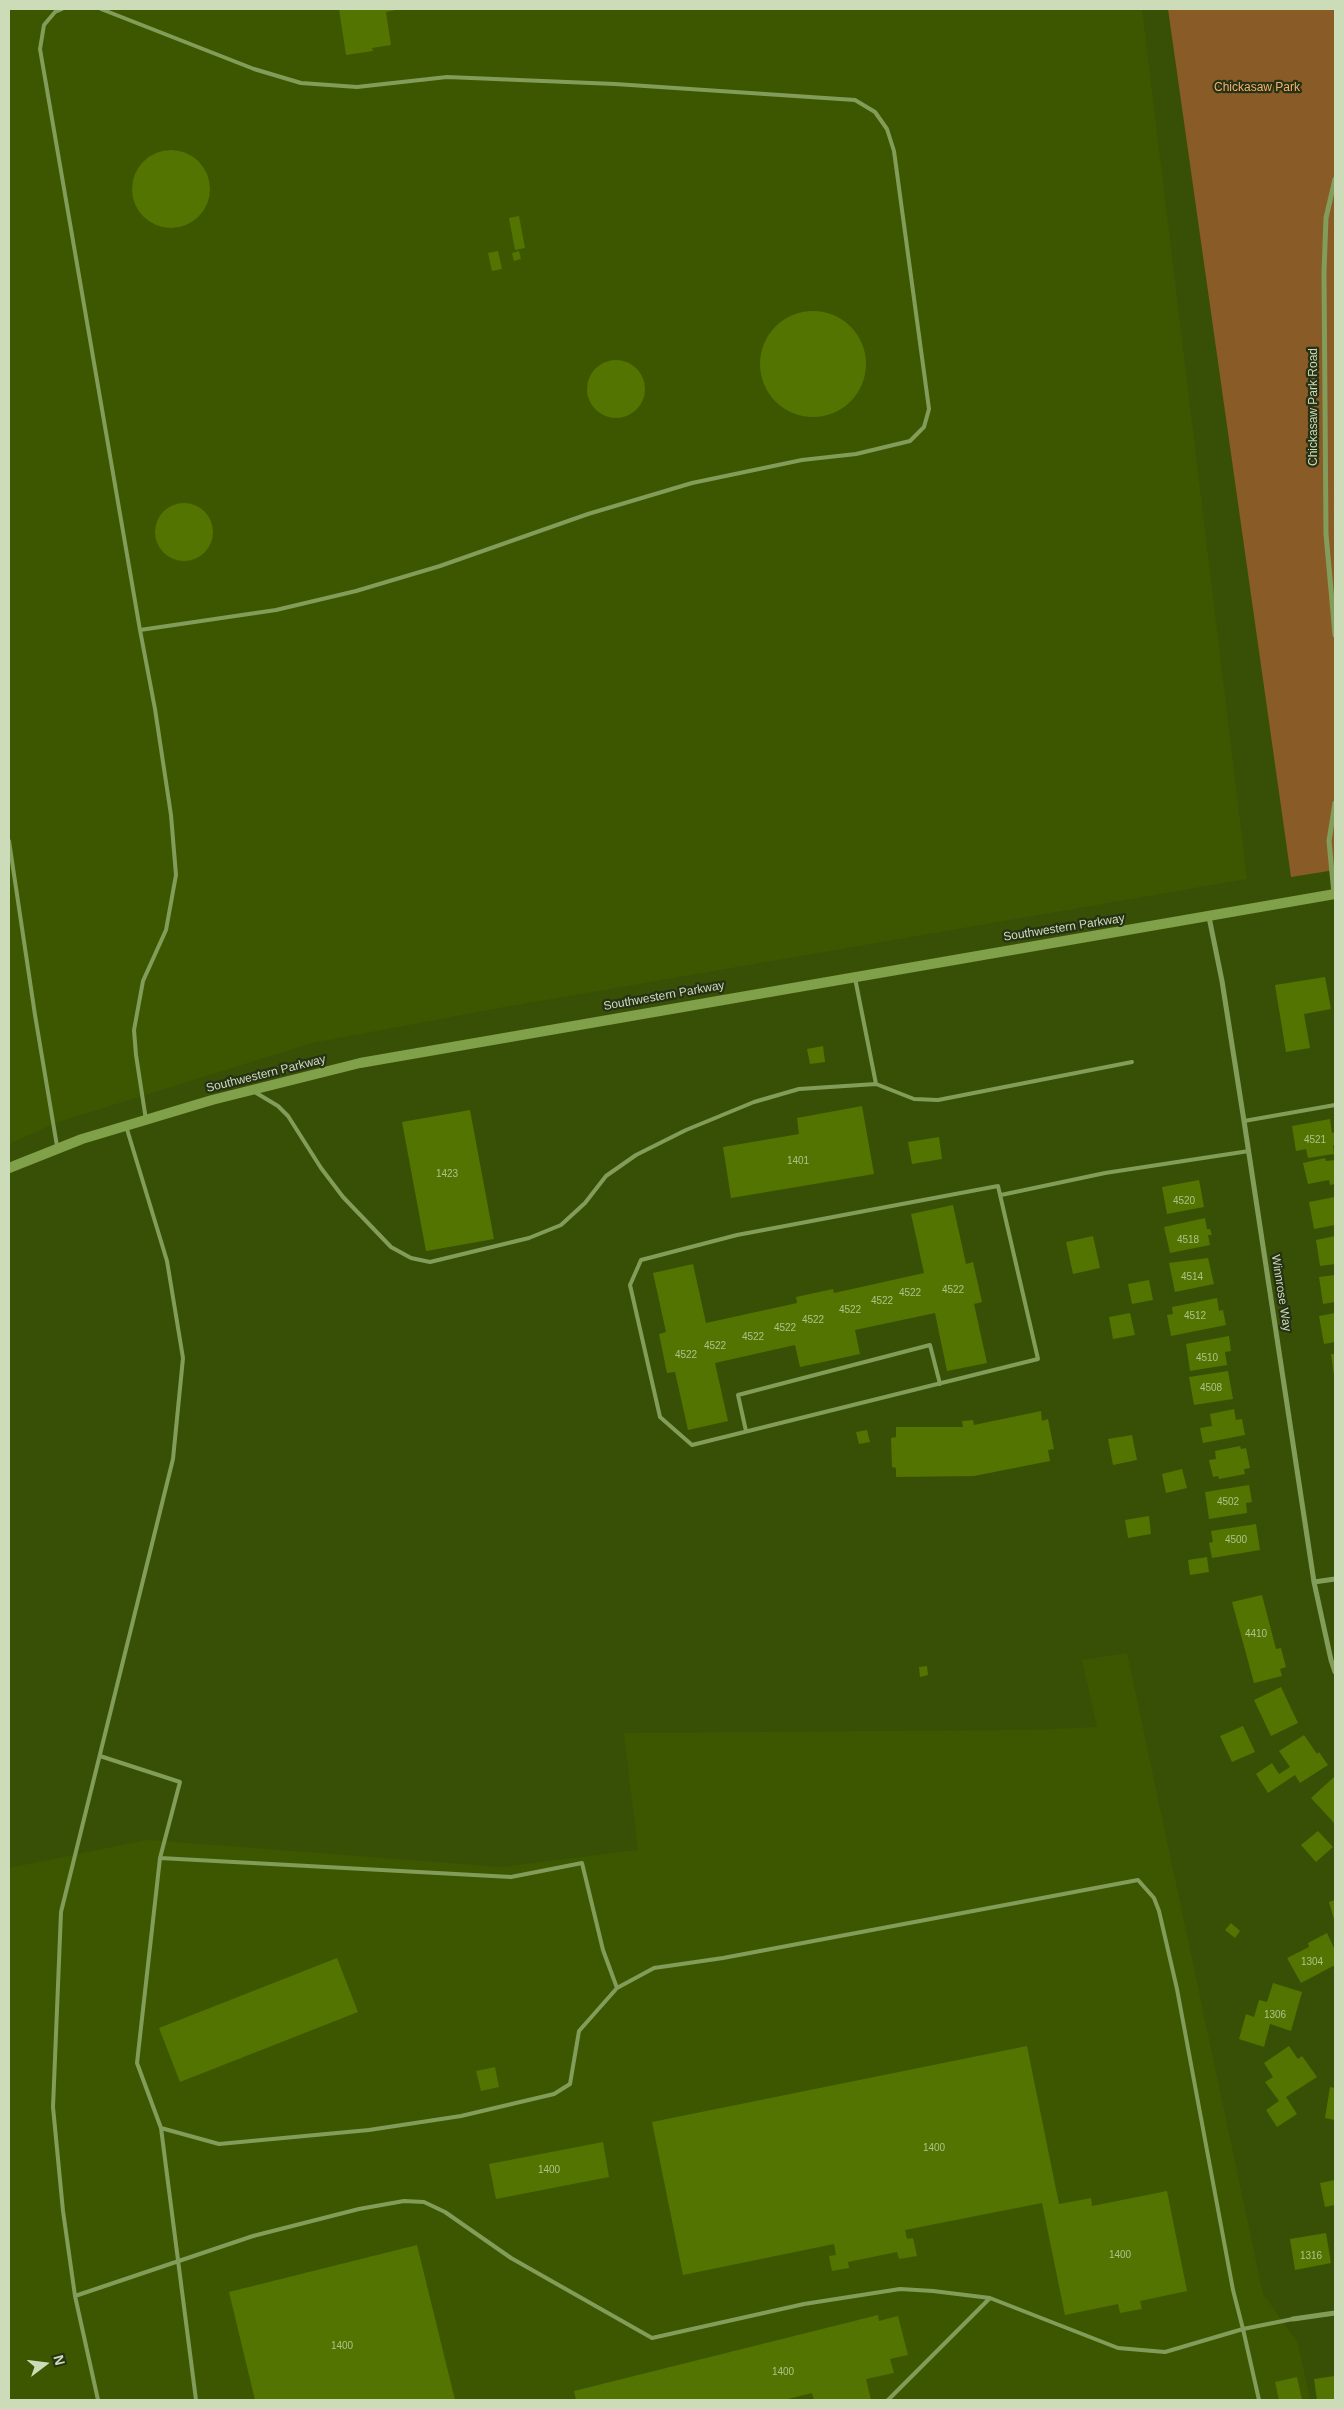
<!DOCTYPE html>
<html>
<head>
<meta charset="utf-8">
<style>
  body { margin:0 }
  #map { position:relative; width:1344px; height:2409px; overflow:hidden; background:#385005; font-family:Helvetica,sans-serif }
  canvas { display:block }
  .frame { position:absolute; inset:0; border:10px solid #ccdcb9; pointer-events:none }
  .north { position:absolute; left:20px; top:2339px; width:50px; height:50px; -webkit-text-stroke:4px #263115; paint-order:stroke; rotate:75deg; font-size:14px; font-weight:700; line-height:20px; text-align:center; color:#ccdcb9 }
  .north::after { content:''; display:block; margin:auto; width:18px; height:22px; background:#ccdcb9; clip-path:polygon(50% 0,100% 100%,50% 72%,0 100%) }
</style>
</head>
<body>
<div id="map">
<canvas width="1344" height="2409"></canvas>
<div class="frame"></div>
<div class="north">N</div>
</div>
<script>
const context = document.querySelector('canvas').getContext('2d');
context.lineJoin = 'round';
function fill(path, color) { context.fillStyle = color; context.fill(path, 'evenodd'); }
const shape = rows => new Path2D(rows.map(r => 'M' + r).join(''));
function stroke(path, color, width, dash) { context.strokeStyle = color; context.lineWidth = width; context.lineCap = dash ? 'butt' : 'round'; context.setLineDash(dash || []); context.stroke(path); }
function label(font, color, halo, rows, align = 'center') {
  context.font = font + ' Helvetica,sans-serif'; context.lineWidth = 4.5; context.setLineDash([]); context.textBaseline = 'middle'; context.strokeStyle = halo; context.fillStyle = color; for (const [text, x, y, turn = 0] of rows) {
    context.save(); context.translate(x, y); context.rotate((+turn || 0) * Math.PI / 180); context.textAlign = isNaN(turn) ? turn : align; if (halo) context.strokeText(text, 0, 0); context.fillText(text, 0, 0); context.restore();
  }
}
fill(shape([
  [9,9,1142,9,1247,879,499,1008,312,1043,55,1123,9,1144],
  [1127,1653,1263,2294,1298,2343,1310,2400,9,2400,9,1868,147,1840,502,1867,638,1850,624,1733,1034,1730,1097,1727,1082,1660]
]), '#3d5700');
fill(shape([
  [1168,9,1335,9,1335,870,1291,877]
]), '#895b27');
fill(shape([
  [339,9,401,9,386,12,391,45,372,48,373,51,346,55],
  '132 189a39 39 0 1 1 78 0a39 39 0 1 1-78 0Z',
  [519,216,525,248,515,250,509,218],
  [498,251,502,269,492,271,488,253],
  [519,251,521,259,514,261,512,253],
  '760 364a53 53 0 1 1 106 0a53 53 0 1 1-106 0Z',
  '587 389a29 29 0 1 1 58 0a29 29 0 1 1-58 0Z',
  '155 532a29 29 0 1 1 58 0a29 29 0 1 1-58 0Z',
  [1325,977,1331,1009,1304,1014,1310,1048,1286,1052,1275,985],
  [823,1046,825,1062,810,1064,807,1049],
  [862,1106,874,1174,731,1198,723,1147,799,1134,797,1118],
  [470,1110,494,1239,426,1251,402,1122],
  [1330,1119,1332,1133,1335,1132,1335,1145,1333,1145,1334,1154,1308,1158,1306,1149,1296,1151,1292,1126],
  [939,1137,942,1159,912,1164,908,1142],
  [1325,1158,1326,1161,1335,1160,1335,1184,1330,1185,1329,1180,1308,1184,1303,1163],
  [1199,1180,1204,1207,1167,1214,1162,1187],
  [1335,1197,1335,1225,1314,1229,1309,1202],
  [953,1205,966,1264,973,1262,982,1302,974,1304,987,1363,947,1371,935,1313,855,1330,860,1354,800,1367,795,1345,715,1363,728,1421,688,1430,675,1372,667,1373,659,1334,666,1332,653,1273,693,1264,706,1323,797,1303,796,1297,833,1289,834,1293,924,1273,911,1214],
  [1205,1218,1207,1229,1210,1229,1212,1235,1208,1235,1210,1245,1170,1253,1164,1227],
  [1093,1236,1100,1268,1073,1274,1066,1242],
  [1335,1236,1335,1264,1320,1266,1316,1240],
  [1208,1258,1214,1284,1175,1292,1169,1263],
  [1335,1275,1335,1302,1323,1304,1319,1277],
  [1149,1280,1153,1300,1132,1304,1128,1284],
  [1217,1298,1219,1311,1223,1310,1226,1325,1171,1336,1167,1315,1173,1314,1172,1307],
  [1130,1313,1135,1335,1113,1339,1109,1317],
  [1335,1313,1335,1342,1324,1344,1319,1316],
  [1229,1336,1231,1351,1225,1352,1227,1365,1190,1371,1186,1344],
  [1331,1354,1335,1354,1335,1374,1334,1375],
  [1228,1371,1233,1399,1194,1405,1189,1377],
  [1234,1409,1236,1420,1242,1419,1245,1435,1203,1443,1200,1428,1212,1426,1210,1414],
  [1041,1411,1042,1421,1048,1419,1054,1449,1048,1450,1050,1461,974,1476,896,1477,896,1468,892,1467,891,1438,896,1437,896,1427,963,1427,962,1421,973,1420,974,1425],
  [867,1430,870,1442,859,1444,856,1432],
  [1132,1435,1137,1460,1113,1465,1108,1439],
  [1240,1446,1241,1449,1246,1448,1250,1468,1244,1469,1245,1474,1219,1479,1218,1476,1213,1477,1209,1460,1216,1459,1215,1451],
  [1182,1469,1187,1488,1166,1493,1162,1474],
  [1249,1485,1252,1502,1246,1503,1247,1513,1209,1519,1205,1492],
  [1149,1516,1151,1534,1128,1538,1125,1520],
  [1256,1524,1260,1550,1212,1558,1209,1543,1213,1542,1211,1531],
  [1207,1557,1209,1572,1190,1575,1188,1560],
  [1262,1595,1276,1649,1281,1648,1286,1667,1280,1669,1282,1676,1254,1683,1232,1602],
  [927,1666,928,1675,920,1677,919,1667],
  [1281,1687,1298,1723,1271,1736,1254,1700],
  [1243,1726,1255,1752,1232,1762,1220,1736],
  [1304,1735,1317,1754,1319,1752,1328,1765,1300,1783,1295,1775,1268,1793,1256,1774,1272,1763,1279,1774,1290,1767,1279,1751],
  [1334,1777,1335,1779,1335,1824,1311,1798],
  [1318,1831,1333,1847,1316,1862,1301,1845],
  [1335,1900,1335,1923,1329,1902],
  [1231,1923,1240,1931,1235,1938,1225,1930],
  [1327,1933,1335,1950,1335,1965,1301,1983,1287,1958,1309,1947,1308,1943],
  [337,1958,358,2012,180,2082,159,2028],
  [1273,1983,1302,1992,1291,2031,1270,2024,1264,2047,1239,2039,1246,2014,1254,2017,1259,2000,1267,2002],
  [1027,2046,1059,2204,1091,2198,1092,2206,1167,2191,1187,2291,1140,2301,1142,2309,1120,2313,1118,2304,1065,2315,1042,2203,905,2230,907,2239,913,2238,917,2256,899,2259,897,2252,848,2262,849,2268,832,2271,829,2256,836,2255,834,2244,683,2275,652,2122],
  [1289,2046,1298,2059,1302,2056,1317,2077,1286,2097,1297,2114,1277,2127,1266,2110,1279,2101,1265,2082,1273,2077,1264,2063],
  [495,2067,499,2087,481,2091,476,2071],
  [1330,2087,1335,2088,1335,2120,1325,2118],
  [603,2142,609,2177,496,2199,489,2164],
  [1335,2180,1335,2205,1325,2207,1320,2183],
  [1326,2233,1331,2263,1295,2270,1290,2239],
  [417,2245,455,2400,255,2400,229,2292],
  [878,2315,879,2321,898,2316,908,2355,890,2359,894,2373,866,2379,871,2400,814,2400,812,2393,784,2400,576,2400,574,2391],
  [1335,2376,1335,2400,1317,2400,1314,2379],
  [1297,2377,1302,2400,1279,2400,1275,2382]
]), '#537400');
stroke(shape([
  [62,9,55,12,44,25,40,49,140,630,276,610,356,591,440,566,588,514,692,483,802,460,856,454,910,441,924,427,929,409,894,151,887,129,875,112,855,100,615,84,447,77,357,87,301,83,254,69,101,9],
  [140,630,155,709,171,815,176,875,166,930,143,981,134,1030,136,1055,146,1120],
  [9,841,35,1015,57,1146],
  [855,978,876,1084],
  [253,1091,278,1106,288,1116,321,1168,343,1197,391,1247,411,1258,430,1262,529,1238,561,1225,585,1203,606,1176,636,1155,686,1130,754,1102,799,1089,876,1084,914,1099,938,1100,1132,1062],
  [1244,1121,1335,1105],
  [998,1186,1038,1359,692,1445,660,1417,630,1285,641,1260,737,1235,998,1186],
  [1001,1195,1105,1173,1249,1151],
  [746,1431,738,1395,930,1345,940,1384],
  [100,1756,180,1782,160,1858,511,1877,582,1863,603,1950,617,1988],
  [160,1858,137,2063,161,2128,219,2144,369,2130,461,2116,554,2094,570,2084,579,2031,617,1988,654,1968,723,1958,1138,1880,1154,1898,1159,1911,1177,1989,1233,2290,1243,2329,1293,2319],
  [161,2128,196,2400],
  [75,2296,253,2236,359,2209,404,2201,424,2202,445,2212,511,2258,652,2338,804,2304,900,2289,933,2291,990,2298,1118,2348,1165,2352,1243,2329,1259,2400],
  [98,2400,75,2296,63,2211,53,2107,61,1912,173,1459,183,1358,167,1261,126,1126],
  [888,2400,990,2298]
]), '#829d59', 4);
stroke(shape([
  [1335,179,1326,218,1324,272,1326,534,1335,635],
  [1334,894,1329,841,1335,803],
  [1209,917,1222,981,1244,1121,1314,1582,1331,1660,1335,1672],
  [1314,1582,1335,1579],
  [1293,2319,1335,2313]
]), '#829d59', 5);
stroke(shape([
  [9,1168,82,1139,212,1100,360,1063,1335,894]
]), '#80a049', 10);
label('10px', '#aec28b', null, [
  ["4521",1315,1140],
  ["1401",798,1161],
  ["1423",447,1174],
  ["4520",1184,1201],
  ["4518",1188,1240],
  ["4514",1192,1277],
  ["4522",953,1290],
  ["4522",910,1293],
  ["4522",882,1301],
  ["4522",850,1310],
  ["4512",1195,1316],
  ["4522",813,1320],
  ["4522",785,1328],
  ["4522",753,1337],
  ["4522",715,1346],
  ["4522",686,1355],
  ["4510",1207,1358],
  ["4508",1211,1388],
  ["4502",1228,1502],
  ["4500",1236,1540],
  ["4410",1256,1634],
  ["1304",1312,1962],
  ["1306",1275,2015],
  ["1400",934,2148],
  ["1400",549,2170],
  ["1400",1120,2255],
  ["1316",1311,2256],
  ["1400",342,2346],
  ["1400",783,2372]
]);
label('12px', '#f4b26b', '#263115', [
  ["Chickasaw Park",1257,88]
]);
label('12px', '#ccdcb9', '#263115', [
  ["Chickasaw Park Road",1314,407,-90],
  ["Southwestern Parkway",1064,928,-9],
  ["Southwestern Parkway",664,996,-10],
  ["Southwestern Parkway",266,1074,-14],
  ["Winnrose Way",1281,1293,81]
]);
</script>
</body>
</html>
